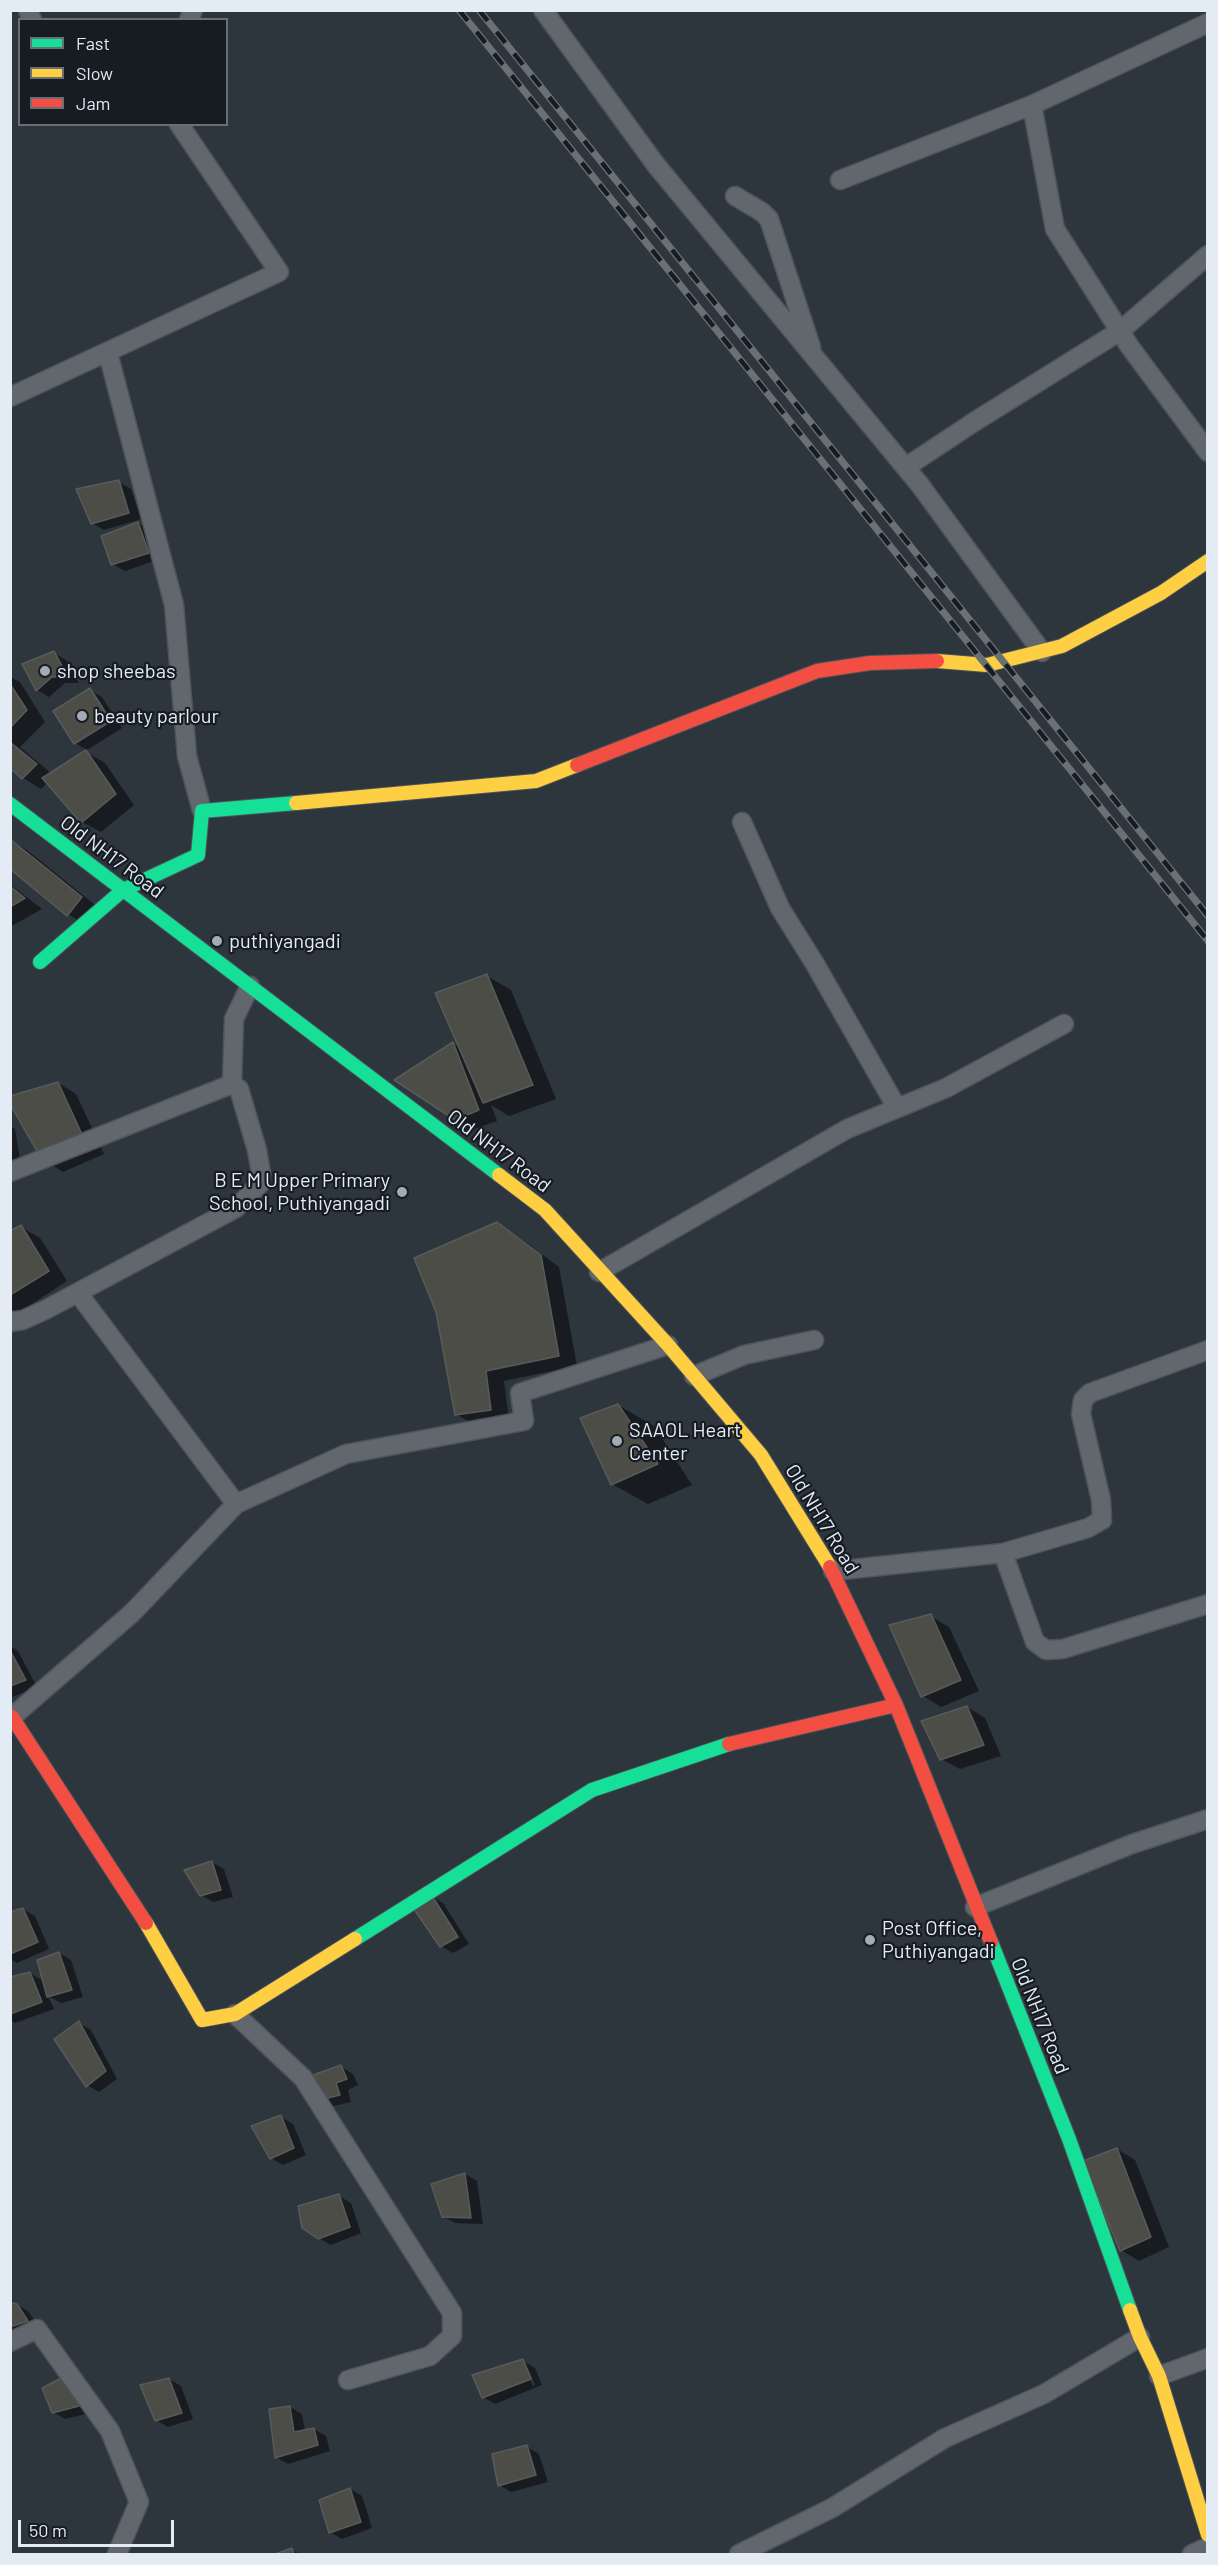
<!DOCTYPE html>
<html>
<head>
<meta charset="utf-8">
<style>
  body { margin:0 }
  #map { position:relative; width:1218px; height:2565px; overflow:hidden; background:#2d353d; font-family:Barlow,sans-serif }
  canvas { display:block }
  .frame { position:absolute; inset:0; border:12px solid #e3ebf4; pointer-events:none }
  .legend { position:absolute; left:18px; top:18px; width:210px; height:108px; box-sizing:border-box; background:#161c22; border:2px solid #686f76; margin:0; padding:8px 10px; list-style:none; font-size:18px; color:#e3ebf4 }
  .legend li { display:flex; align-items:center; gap:12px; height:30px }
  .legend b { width:30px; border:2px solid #686f76 }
  .scale { position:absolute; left:18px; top:2520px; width:156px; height:27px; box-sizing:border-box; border:3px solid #e3ebf4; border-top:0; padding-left:8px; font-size:18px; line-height:21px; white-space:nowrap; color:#e3ebf4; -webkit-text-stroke:4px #161c22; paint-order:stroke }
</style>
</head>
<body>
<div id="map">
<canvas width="1218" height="2565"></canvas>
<div class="frame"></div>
<ul class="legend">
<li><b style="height:8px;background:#16e098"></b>Fast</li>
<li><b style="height:8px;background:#ffcf43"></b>Slow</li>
<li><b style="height:8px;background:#f24e42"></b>Jam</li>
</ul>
<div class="scale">50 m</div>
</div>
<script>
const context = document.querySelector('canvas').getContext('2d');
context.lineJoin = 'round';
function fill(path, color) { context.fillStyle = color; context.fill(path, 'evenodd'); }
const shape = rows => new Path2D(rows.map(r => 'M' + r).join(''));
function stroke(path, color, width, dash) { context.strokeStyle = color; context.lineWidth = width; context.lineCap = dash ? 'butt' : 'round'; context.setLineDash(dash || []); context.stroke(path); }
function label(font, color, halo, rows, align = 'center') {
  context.font = font + ' Barlow,sans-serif'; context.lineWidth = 4.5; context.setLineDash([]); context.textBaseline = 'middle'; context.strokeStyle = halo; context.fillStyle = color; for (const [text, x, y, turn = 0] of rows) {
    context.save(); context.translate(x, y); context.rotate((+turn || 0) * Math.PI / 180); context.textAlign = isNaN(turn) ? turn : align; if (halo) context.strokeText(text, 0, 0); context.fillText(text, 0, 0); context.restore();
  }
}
fill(shape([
  [118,482,131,489,141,519,104,530,92,523],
  [138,523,150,530,160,559,125,571,112,564],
  [54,653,66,660,79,683,65,683,49,697,37,690,24,665],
  [10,677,20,682,45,722,20,747,52,774,86,752,105,763,134,805,101,832,82,822,48,782,41,789,23,778,10,766],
  [90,690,102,697,122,728,87,750,75,743],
  [10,840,27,850,100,909,86,925,68,914],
  [10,884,42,909,10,927],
  [487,976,511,990,556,1099,509,1116,491,1105,497,1121,474,1129,455,1118,453,1044,461,1048],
  [58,1083,76,1094,104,1154,63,1172,45,1161],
  [10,1126,15,1129,21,1165,10,1167],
  [497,1224,516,1235,559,1267,577,1366,504,1381,509,1420,475,1425,456,1414],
  [21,1227,40,1238,67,1281,18,1313,10,1309,10,1233],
  [618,1405,654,1426,692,1485,648,1504,612,1484],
  [930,1616,949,1627,979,1691,941,1707,923,1696],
  [10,1646,18,1651,37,1687,10,1698],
  [967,1707,985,1718,1001,1756,960,1769,941,1759],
  [212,1862,224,1869,233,1897,213,1902,201,1895],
  [431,1896,443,1903,469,1944,453,1953,441,1946],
  [23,1909,35,1916,49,1949,17,1963,10,1959,10,1914],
  [59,1953,71,1960,83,1997,61,2003,48,1996,54,2009,15,2023,10,2020,10,1978,30,1973,45,1982],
  [79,2023,91,2030,117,2079,99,2092,87,2085],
  [341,2067,353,2074,358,2085,348,2090,351,2102,329,2107,317,2100],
  [281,2117,293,2124,306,2155,283,2165,271,2158],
  [1117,2149,1135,2160,1169,2247,1139,2261,1121,2250],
  [465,2174,477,2181,483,2224,455,2223,443,2216],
  [339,2196,351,2203,361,2233,331,2245,319,2238],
  [10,2300,29,2312,39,2328,10,2338],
  [523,2361,535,2368,542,2385,495,2404,483,2397],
  [525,2368,528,2368,535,2385,533,2386],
  [65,2378,90,2413,65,2419,53,2412],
  [169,2379,181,2386,193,2419,168,2427,156,2420],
  [290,2407,302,2414,305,2431,314,2429,326,2436,330,2451,288,2464,276,2457],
  [527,2447,539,2454,548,2482,511,2492,499,2485],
  [350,2489,362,2496,372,2528,342,2539,330,2532],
  [292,2550,300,2554,279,2554]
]), '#0007');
const building = shape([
  [119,480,129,513,91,524,76,489,119,480],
  [138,522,149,553,111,565,101,536,138,522],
  [54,651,68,677,52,677,36,691,22,664,54,651],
  [10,684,27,710,10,728,10,684],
  [90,688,111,721,74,744,53,711,90,688],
  [10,742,37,764,22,779,10,768,10,742],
  [86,750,116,794,81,823,42,778,86,750],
  [10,839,82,897,67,916,10,869,10,839],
  [10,886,25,898,10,907,10,886],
  [487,974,533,1085,483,1103,435,993,487,974],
  [453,1042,479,1110,455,1120,394,1080,453,1042],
  [58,1082,86,1143,43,1162,10,1104,10,1096,58,1082],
  [497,1222,541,1255,559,1356,486,1371,491,1410,455,1415,436,1312,414,1258,497,1222],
  [21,1225,49,1271,10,1295,10,1231,21,1225],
  [618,1404,658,1464,611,1485,580,1418,618,1404],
  [931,1614,961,1680,921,1697,889,1625,931,1614],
  [10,1650,26,1680,10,1686,10,1650],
  [967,1706,984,1745,940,1760,921,1721,967,1706],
  [212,1861,221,1890,200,1896,184,1870,212,1861],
  [431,1894,458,1937,440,1947,411,1905,431,1894],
  [23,1908,38,1942,10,1954,10,1912,23,1908],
  [59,1952,72,1990,47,1997,37,1960,59,1952],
  [30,1972,42,2002,10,2014,10,1977,30,1972],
  [79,2021,106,2071,86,2087,54,2039,79,2021],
  [341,2065,347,2079,336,2083,340,2095,316,2101,302,2079,341,2065],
  [281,2115,294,2148,270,2159,251,2126,281,2115],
  [1117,2148,1151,2237,1120,2251,1083,2161,1117,2148],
  [465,2173,471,2218,442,2217,431,2184,465,2173],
  [339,2194,350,2227,318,2239,302,2228,298,2206,339,2194],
  [10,2302,17,2304,28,2321,10,2327,10,2302],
  [523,2359,531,2379,482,2398,472,2375,523,2359],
  [65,2376,79,2406,52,2413,42,2388,65,2376],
  [169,2378,182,2413,155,2421,140,2385,169,2378],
  [290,2406,294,2432,314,2428,318,2445,275,2458,269,2409,290,2406],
  [527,2445,536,2475,498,2486,492,2454,527,2445],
  [350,2488,361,2522,329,2533,319,2500,350,2488],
  [292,2548,294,2554,275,2554,292,2548]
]);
fill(building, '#4d4d48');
stroke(building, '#585b5a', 1.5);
const street = shape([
  [28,10,32,20],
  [543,10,656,165,920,485,1042,652],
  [189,20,193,10],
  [1208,23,1032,105,1055,229,1130,347,1208,452],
  [840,180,1032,105],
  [735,196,762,212,769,219,811,347],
  [108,353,174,605,187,756,202,811],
  [10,397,279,272,179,124],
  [906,467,974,422,1120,331,1208,255],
  [742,822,780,908,815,964,897,1108],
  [232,1084,234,1019,250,986],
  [10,1172,232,1084],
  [599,1272,847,1129,946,1088,1064,1024],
  [78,1293,236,1504],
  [10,1322,23,1320,45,1310,236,1208,259,1185,261,1173,257,1150,239,1089,232,1084],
  [694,1376,744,1355,814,1340],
  [1003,1553,1035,1642,1046,1650,1063,1649,1208,1604],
  [833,1571,1003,1553,1088,1528,1102,1520,1101,1500,1081,1414,1083,1400,1090,1393,1208,1350],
  [10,1715,12,1717,132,1613,236,1504,346,1454,524,1421,520,1393,668,1345],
  [975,1907,1132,1844,1208,1819],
  [235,2014,303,2078,452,2313,452,2336,430,2356,348,2380],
  [10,2342,37,2329,110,2431,139,2502,117,2554],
  [1159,2376,1208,2358],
  [739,2554,832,2508,945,2438,1044,2394,1140,2337],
  [1192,2554,1208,2547]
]);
const fast = shape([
  [10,804,499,1175],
  [40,962,123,890,198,855,202,811,296,803],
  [355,1939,592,1790,729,1744],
  [991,1942,1069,2139,1130,2310]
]);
const slow = shape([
  [937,661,987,665,1062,646,1161,593,1208,561],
  [296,803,536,781,577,765],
  [499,1175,545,1210,668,1345,761,1455,830,1567],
  [146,1923,202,2020,235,2014,355,1939],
  [1130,2310,1140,2337,1159,2376,1208,2535]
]);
const jam = shape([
  [577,765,817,671,870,663,937,661],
  [830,1567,896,1705,991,1942],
  [12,1717,146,1923],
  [729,1744,896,1705]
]);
stroke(street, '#4c535a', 21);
stroke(fast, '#4c535a', 16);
stroke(slow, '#4c535a', 16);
stroke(jam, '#4c535a', 16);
stroke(street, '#62676d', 18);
stroke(fast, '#16e098', 14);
stroke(slow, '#ffcf43', 14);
stroke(jam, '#f24e42', 14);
const rail = shape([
  [459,10,1208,941],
  [479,10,1208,916]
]);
stroke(rail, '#6a7074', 7);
stroke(rail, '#161c22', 4.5, [14]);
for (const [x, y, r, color] of [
  [45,671,6,"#a3abb4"],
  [82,716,6,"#a3abb4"],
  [217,941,6,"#a3abb4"],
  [402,1192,6,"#a3abb4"],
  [617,1441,6,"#a3abb4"],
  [870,1940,6,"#a3abb4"]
]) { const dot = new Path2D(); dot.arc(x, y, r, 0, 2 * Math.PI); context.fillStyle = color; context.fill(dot); stroke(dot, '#161c22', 2); }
label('20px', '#e3ebf4', '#161c22', [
  ["shop sheebas",57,671],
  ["beauty parlour",94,716],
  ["puthiyangadi",229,941],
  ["B E M Upper Primary",390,1180,"right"],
  ["School, Puthiyangadi",390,1203,"right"],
  ["SAAOL Heart",629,1430],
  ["Center",629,1453],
  ["Post Office,",882,1928],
  ["Puthiyangadi",882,1951]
], 'left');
label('20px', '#e3ebf4', '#161c22', [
  ["Old NH17 Road",112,857,37],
  ["Old NH17 Road",499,1151,37],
  ["Old NH17 Road",822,1519,59],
  ["Old NH17 Road",1040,2016,68]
]);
</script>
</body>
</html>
